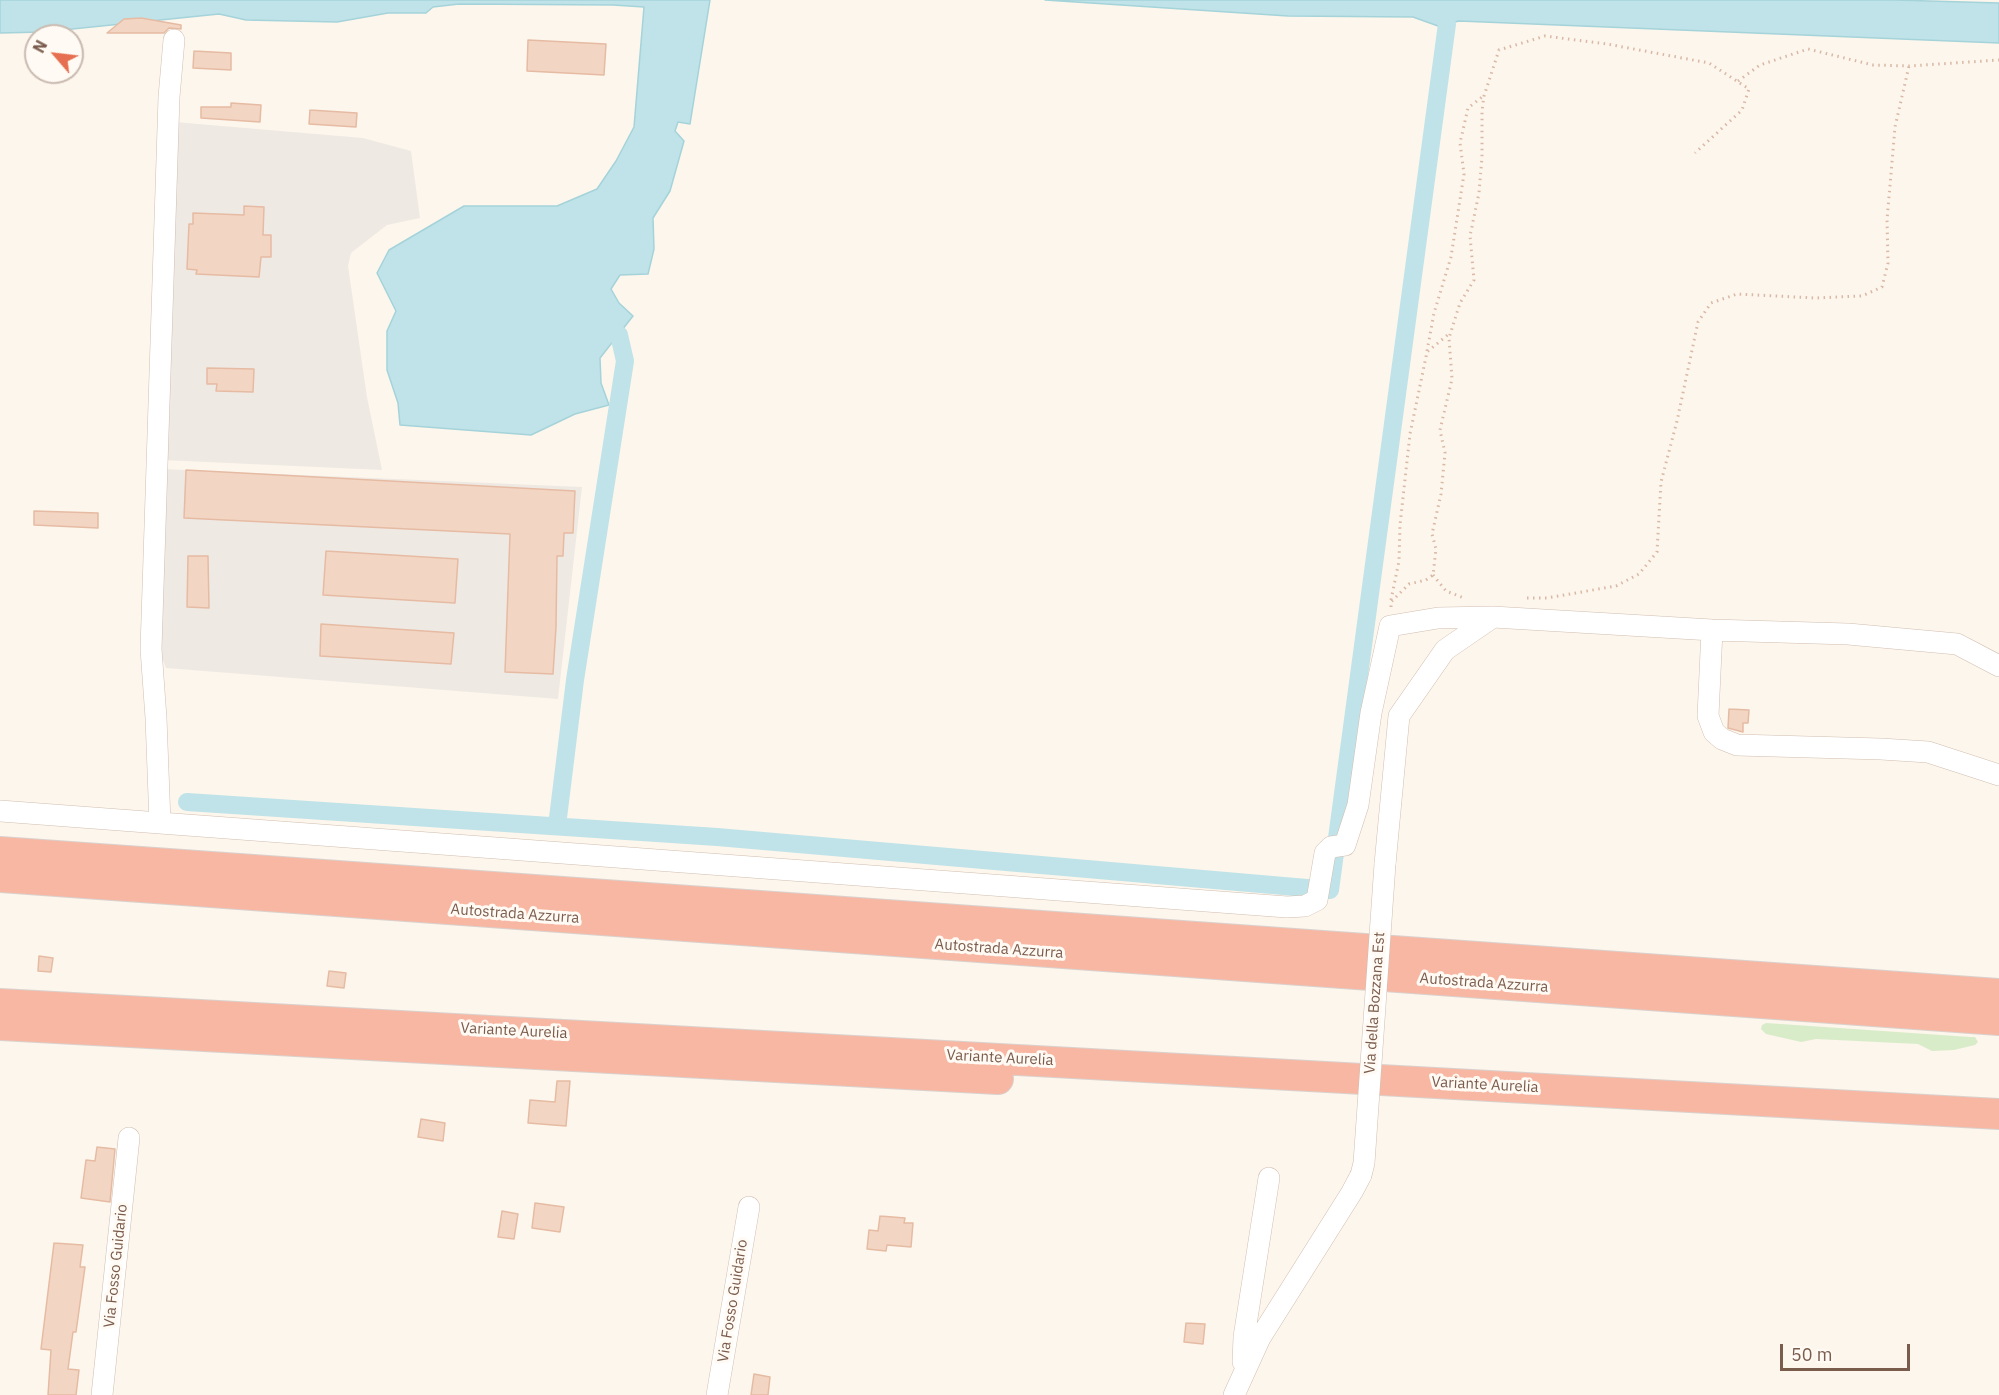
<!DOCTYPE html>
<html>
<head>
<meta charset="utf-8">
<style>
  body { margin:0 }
  #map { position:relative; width:1999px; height:1395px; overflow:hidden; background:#fdf6ec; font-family:"IBM Plex Sans",sans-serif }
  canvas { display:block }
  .north { position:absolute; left:24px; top:24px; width:60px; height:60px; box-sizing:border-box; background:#fffaf3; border:2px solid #cabbb1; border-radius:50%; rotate:298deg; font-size:16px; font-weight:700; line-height:24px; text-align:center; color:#7a5c4d }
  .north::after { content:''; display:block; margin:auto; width:21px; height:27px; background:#e76f51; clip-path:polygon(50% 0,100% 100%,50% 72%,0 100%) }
  .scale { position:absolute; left:1780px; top:1344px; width:130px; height:27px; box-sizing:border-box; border:3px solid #7a5c4d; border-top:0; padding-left:8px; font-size:18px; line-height:21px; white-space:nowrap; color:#7a5c4d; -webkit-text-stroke:4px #fffaf3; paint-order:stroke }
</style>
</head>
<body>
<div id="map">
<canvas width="1999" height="1395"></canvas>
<div class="north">N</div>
<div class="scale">50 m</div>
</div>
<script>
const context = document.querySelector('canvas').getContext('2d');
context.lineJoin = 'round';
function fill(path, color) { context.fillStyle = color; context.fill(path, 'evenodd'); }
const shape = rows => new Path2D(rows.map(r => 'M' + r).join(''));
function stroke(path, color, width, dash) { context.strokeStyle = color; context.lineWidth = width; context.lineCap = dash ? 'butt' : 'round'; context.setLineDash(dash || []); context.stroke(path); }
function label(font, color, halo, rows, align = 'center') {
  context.font = font + ' "IBM Plex Sans",sans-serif'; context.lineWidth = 6; context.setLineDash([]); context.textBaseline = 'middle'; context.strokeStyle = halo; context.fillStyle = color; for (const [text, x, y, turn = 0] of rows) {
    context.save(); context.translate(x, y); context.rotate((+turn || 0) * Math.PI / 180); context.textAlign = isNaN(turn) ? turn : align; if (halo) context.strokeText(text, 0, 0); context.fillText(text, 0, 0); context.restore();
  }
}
fill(shape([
  [175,122,363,138,411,151,420,218,387,225,351,253,348,266,367,397,382,470,162,460],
  [162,469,582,487,558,699,166,668,157,646]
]), '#efe9e4');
fill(shape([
  [1766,1023,1970,1037,1975,1037,1978,1042,1975,1045,1954,1050,1932,1051,1918,1044,1816,1039,1801,1042,1766,1034,1761,1029,1762,1025]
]), '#d8ecc9');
const water = shape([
  [0,0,710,0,690,124,678,122,675,131,684,141,670,191,653,218,654,249,648,274,620,275,611,289,619,303,633,316,600,358,601,383,609,405,575,414,531,435,400,425,398,403,387,370,387,331,396,311,377,273,389,250,464,206,557,206,597,189,616,161,634,127,644,7,613,5,459,4,433,7,426,13,388,13,337,22,246,20,219,14,43,32,0,33,0,0],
  [1045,0,1895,0,1999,3,1999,43,1459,21,1438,26,1413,17,1288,16,1045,0]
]);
fill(water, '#bfe3e8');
stroke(water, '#a5d3da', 1.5);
stroke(shape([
  [187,802,717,837,1330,890,1447,24],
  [557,826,575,680,625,361,619,335]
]), '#bfe3e8', 18);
const building = shape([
  [141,18,181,25,181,29,169,28,164,33,107,33,124,19,141,18],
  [528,40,606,44,604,75,527,71,528,40],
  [194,51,231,53,231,70,193,68,194,51],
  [231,103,261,105,260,122,201,118,201,107,231,107,231,103],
  [310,110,357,113,356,127,309,124,310,110],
  [244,206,264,207,263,235,271,235,271,257,261,257,259,277,196,274,197,270,187,269,189,224,193,224,193,213,244,215,244,206],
  [207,368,254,369,253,392,216,391,217,384,207,384,207,368],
  [186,470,575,491,573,533,564,533,563,556,557,556,556,627,553,674,505,672,510,534,184,518,186,470],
  [34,511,98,513,98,528,34,525,34,511],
  [326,551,458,559,455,603,323,595,326,551],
  [188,556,208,556,209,608,187,607,188,556],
  [321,624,454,633,451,664,320,656,321,624],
  [1729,709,1749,710,1748,723,1743,723,1743,732,1728,728,1729,709],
  [39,956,53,958,51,972,38,971,39,956],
  [329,971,346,973,344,988,327,986,329,971],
  [557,1081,570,1081,566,1126,528,1123,530,1100,555,1102,557,1081],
  [421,1119,445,1123,443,1141,418,1137,421,1119],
  [97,1147,115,1149,110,1202,81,1198,86,1160,95,1161,97,1147],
  [535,1203,564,1207,560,1232,532,1228,535,1203],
  [502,1211,518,1214,514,1239,498,1237,502,1211],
  [880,1216,905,1218,904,1223,913,1223,911,1247,887,1245,886,1251,867,1249,869,1230,878,1231,880,1216],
  [54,1243,83,1245,80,1267,85,1267,76,1332,73,1332,68,1369,79,1370,76,1395,48,1395,51,1350,41,1349,54,1243],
  [1186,1323,1205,1324,1203,1344,1184,1342,1186,1323],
  [754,1374,770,1377,768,1395,751,1395,754,1374]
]);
fill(building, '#f3d5c3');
stroke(building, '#e6bba3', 1.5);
const minor = shape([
  [1712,630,1848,634,1957,644,1999,666],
  [0,811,160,823,156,718,151,649,169,97,174,40],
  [160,823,1287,907,1305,906,1317,900,1325,853,1331,847,1345,845,1358,805,1371,713,1390,626,1438,618,1493,617,1712,630,1708,716,1714,732,1722,739,1737,745,1881,749,1928,752,1999,775],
  [1385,864,1399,716,1445,650,1493,617],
  [1243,1362,1244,1337,1269,1178],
  [102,1395,129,1138],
  [717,1395,749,1207],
  [1234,1395,1260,1338,1352,1192,1361,1175]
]);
const highway = shape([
  [0,852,1999,994],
  [0,877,1999,1020],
  [0,1004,1999,1114],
  [0,1025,998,1079]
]);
stroke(minor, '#d1beb0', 22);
stroke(highway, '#dad1cd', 32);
stroke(shape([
  [1738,81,1760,65,1808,49,1873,65,1909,66,1999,60],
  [1427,351,1434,313,1451,257,1464,174,1460,143,1468,108,1482,97],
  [1433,575,1446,591,1464,598],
  [1527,598,1547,598,1616,586,1639,574,1657,552,1661,482,1677,421,1698,322,1711,303,1737,294,1815,298,1862,296,1882,287,1888,263,1887,220,1895,127,1909,66],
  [1391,600,1399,561,1400,525,1410,434,1427,352,1450,333],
  [1391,607,1391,602,1409,584,1426,580,1433,575,1436,549,1432,534,1441,494,1445,453,1440,430,1452,379,1449,338,1460,303,1474,280,1470,236,1479,193,1482,157,1482,111,1484,96,1499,50,1545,36,1607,44,1709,63,1749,89,1742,110,1695,153]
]), '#d9b8a5', 3, [1.5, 4.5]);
stroke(minor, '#fff', 21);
stroke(highway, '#f7b7a3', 30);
const minorBridge = shape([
  [1361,1175,1364,1163,1385,864]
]);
stroke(minorBridge, '#d1beb0', 22, []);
stroke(minorBridge, '#fff', 21);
label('15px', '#7a5c4d', '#fffaf3', [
  ["Autostrada Azzurra",515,914,4],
  ["Autostrada Azzurra",999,949,4],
  ["Autostrada Azzurra",1484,983,4],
  ["Via della Bozzana Est",1375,1003,-86],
  ["Variante Aurelia",514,1031,3],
  ["Variante Aurelia",1000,1058,3],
  ["Variante Aurelia",1485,1085,3],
  ["Via Fosso Guidario",116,1266,-84],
  ["Via Fosso Guidario",733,1301,-81]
]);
</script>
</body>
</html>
